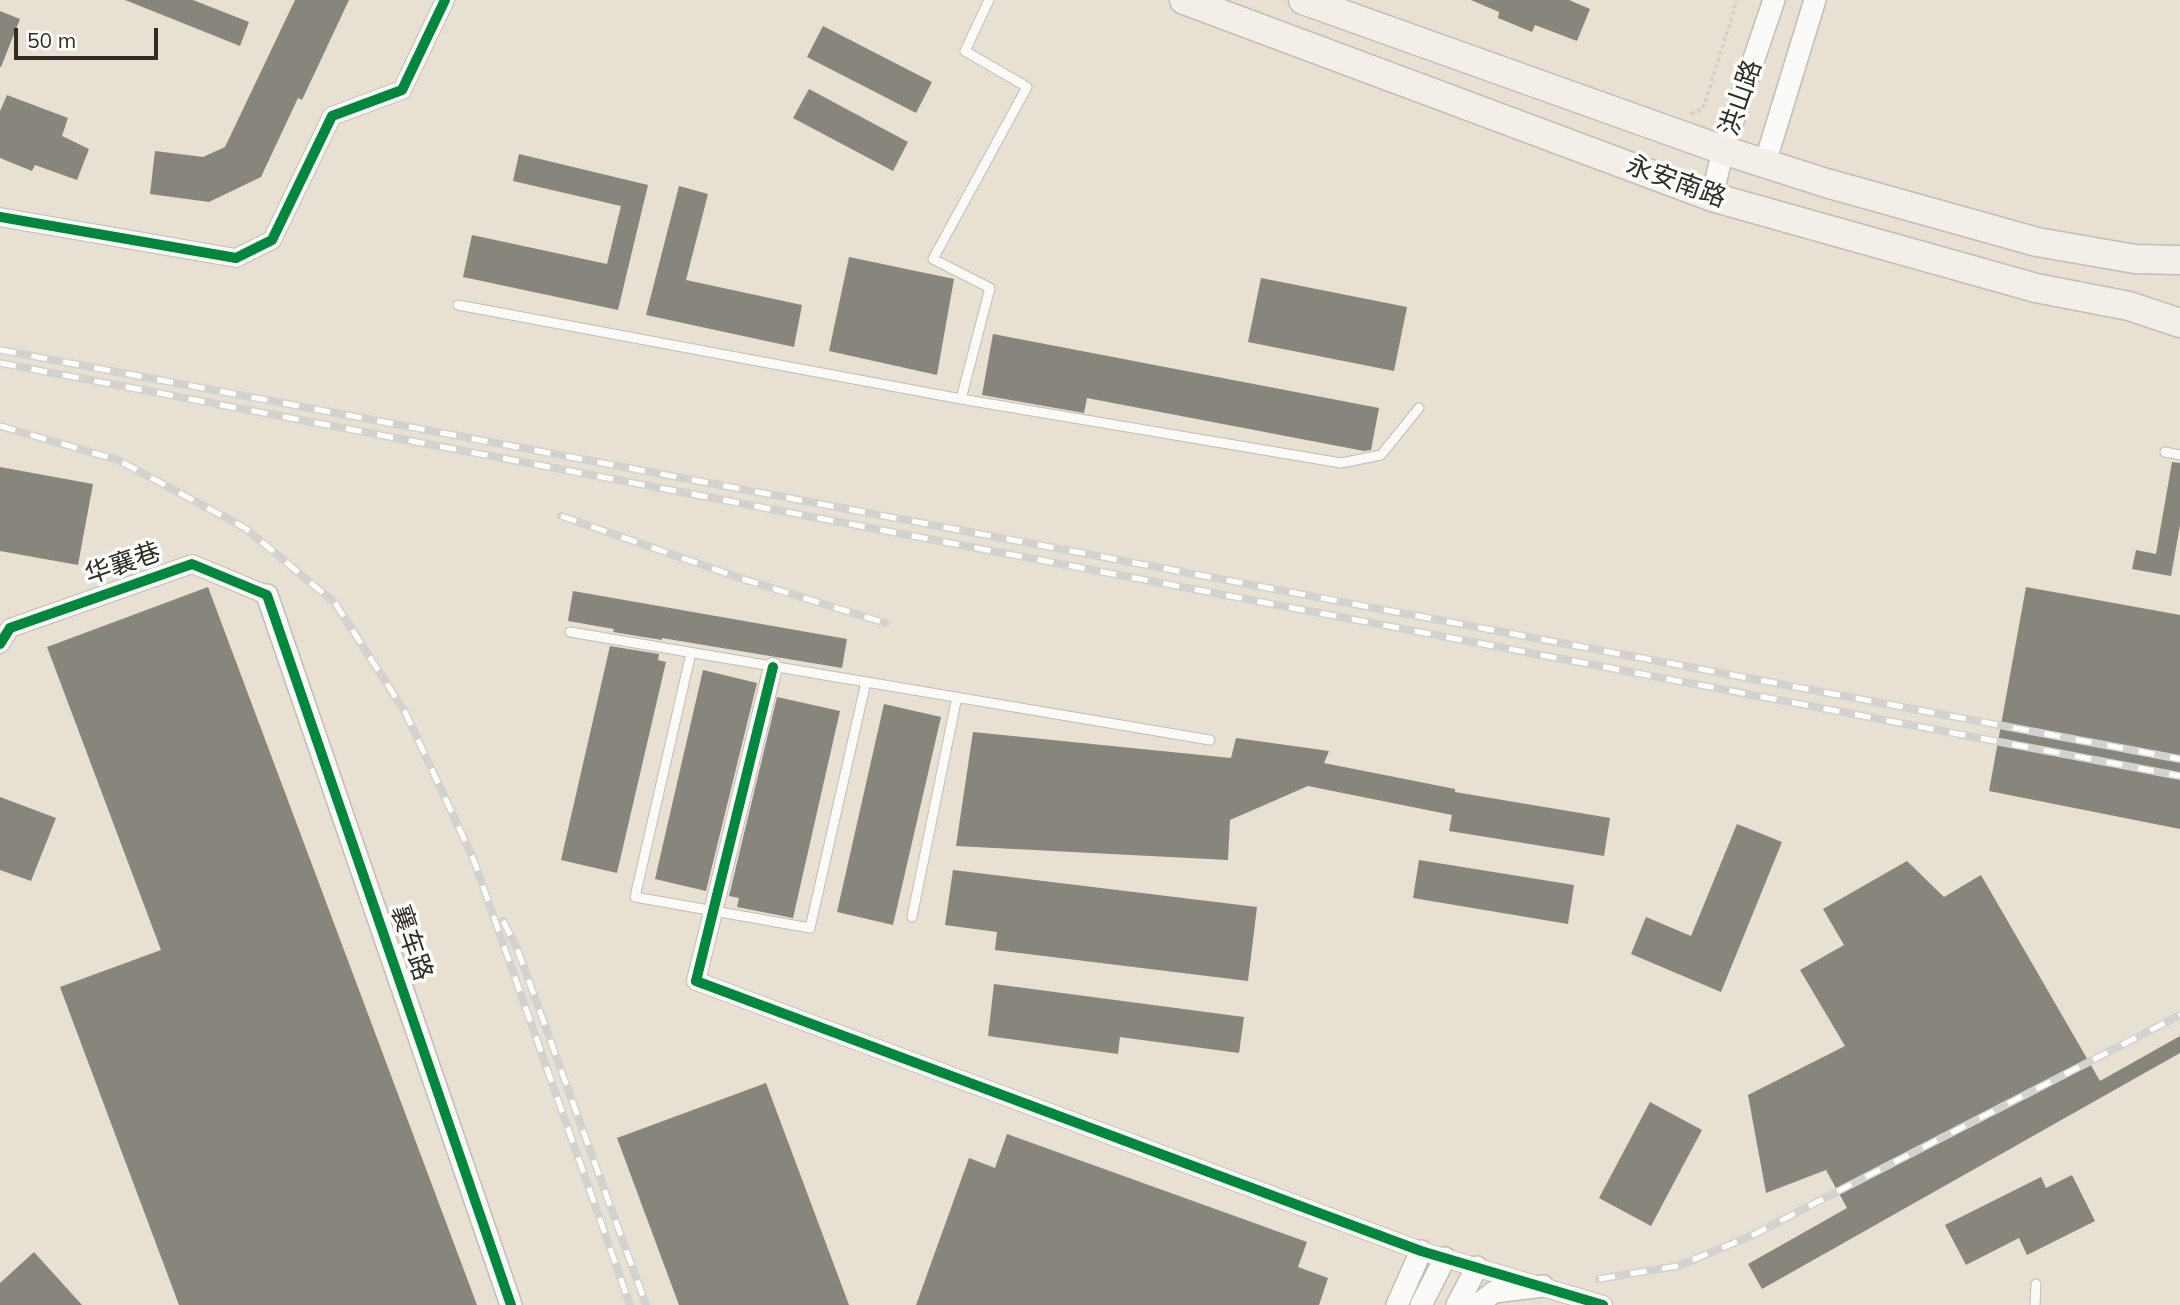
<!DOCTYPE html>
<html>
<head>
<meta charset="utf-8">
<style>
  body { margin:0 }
  #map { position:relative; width:2180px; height:1305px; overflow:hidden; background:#e7e0d3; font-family:Mulish,sans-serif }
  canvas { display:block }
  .scale { position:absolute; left:14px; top:28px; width:144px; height:32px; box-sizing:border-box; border:4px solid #322d24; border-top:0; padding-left:9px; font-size:21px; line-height:24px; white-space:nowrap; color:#322d24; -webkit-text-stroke:5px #fff; paint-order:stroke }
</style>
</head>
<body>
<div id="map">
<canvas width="2180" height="1305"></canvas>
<div class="scale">50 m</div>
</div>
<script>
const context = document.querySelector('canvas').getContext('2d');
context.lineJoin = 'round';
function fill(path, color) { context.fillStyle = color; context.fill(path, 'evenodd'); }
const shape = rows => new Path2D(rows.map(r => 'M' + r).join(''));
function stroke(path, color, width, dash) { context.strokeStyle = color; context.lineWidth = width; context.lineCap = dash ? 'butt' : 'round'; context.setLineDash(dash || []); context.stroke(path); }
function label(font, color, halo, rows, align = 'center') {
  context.font = font + ' Mulish,"Noto Sans SC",sans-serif'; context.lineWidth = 7; context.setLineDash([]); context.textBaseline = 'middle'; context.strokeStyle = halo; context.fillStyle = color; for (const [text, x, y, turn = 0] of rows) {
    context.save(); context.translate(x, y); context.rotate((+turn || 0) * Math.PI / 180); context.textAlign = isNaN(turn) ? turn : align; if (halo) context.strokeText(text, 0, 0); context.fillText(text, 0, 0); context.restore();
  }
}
fill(shape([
  [125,0,193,0,249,22,240,46],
  [295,0,349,0,302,100,298,98,261,177,209,202,150,194,155,151,203,157,225,147],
  [1471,0,1569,0,1590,9,1577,41,1535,25,1532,32,1498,18,1499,12],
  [0,11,20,19,1,67,0,67],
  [823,26,932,82,916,113,807,57],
  [809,89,908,142,893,171,793,118],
  [7,95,68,118,62,136,89,149,77,180,35,165,32,171,0,158,0,111],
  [519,154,648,185,618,310,463,277,472,235,607,264,621,206,513,181],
  [679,186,708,194,686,280,802,305,794,347,646,315],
  [849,257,954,279,937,375,829,351],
  [1261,278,1407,307,1394,371,1248,342],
  [993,334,1379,408,1371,450,1364,451,1087,398,1084,413,982,395],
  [2172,462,2180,463,2180,525,2171,576,2132,569,2136,550,2156,554],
  [0,467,93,484,78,565,0,551],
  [208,587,477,1305,179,1305,60,987,161,950,47,647],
  [2026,587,2180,615,2180,829,1989,791],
  [573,591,847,639,842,668,662,638,662,640,613,632,614,629,568,621],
  [610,646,659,654,658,660,666,662,617,873,561,860],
  [703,670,757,683,706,891,655,879],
  [777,697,840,711,793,918,737,907,739,898,729,896],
  [884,704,941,717,893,925,837,912],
  [973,732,1231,758,1236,738,1329,751,1324,763,1455,789,1455,792,1610,818,1604,856,1449,831,1452,815,1308,786,1230,820,1228,860,956,846],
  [0,797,56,818,31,881,0,870],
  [1737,824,1782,842,1721,992,1631,954,1646,917,1691,936],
  [1419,860,1574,885,1568,924,1413,898],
  [1907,861,1944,897,1981,875,2100,1081,2180,1036,2180,1053,1762,1289,1748,1264,1847,1208,1826,1170,1766,1193,1748,1095,1845,1046,1800,970,1844,945,1823,909],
  [953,870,1257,907,1248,981,995,950,997,932,945,925],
  [994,984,1244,1017,1239,1053,1120,1037,1118,1054,988,1036],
  [766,1083,849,1305,679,1305,617,1138],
  [1650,1102,1702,1130,1651,1226,1599,1198],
  [1007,1134,1307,1242,1298,1267,1328,1278,1319,1305,916,1305,969,1158,995,1168],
  [2072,1175,2095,1221,2027,1255,2019,1238,1966,1265,1945,1225,2041,1177,2046,1188],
  [34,1252,82,1305,0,1305,0,1283]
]), '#88857c');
const service = shape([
  [458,305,961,399,990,288,933,259,1027,87,965,51,989,0],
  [961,399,1341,463,1381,455,1419,408],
  [2165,452,2180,455],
  [570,632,1210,740],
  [691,653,635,897,810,928,866,682],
  [912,917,957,697],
  [2035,1305,2036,1284]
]);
const minor = shape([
  [0,217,236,258,272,240,332,116,402,90,445,0],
  [0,644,10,628,192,564,267,595],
  [773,667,696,981,1421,1251,1603,1305]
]);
const tertiary = shape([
  [1765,163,1815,0],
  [1712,197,1723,150,1774,0],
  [267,595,511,1305],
  [1397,1305,1421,1251],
  [1421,1305,1445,1258],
  [1457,1305,1477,1267],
  [1477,1305,1494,1292,1543,1286]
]);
const primary = shape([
  [1184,0,1712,197,2036,288,2129,306,2180,323],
  [1303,0,1723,150,1826,183,2037,242,2135,259,2180,260]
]);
stroke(service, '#c2bdb3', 11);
stroke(minor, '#c2bdb3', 20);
stroke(tertiary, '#c2bdb3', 24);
stroke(primary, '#c2beb7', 31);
stroke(shape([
  [1691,114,1703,109,1737,0]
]), '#d2cfcb', 3.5, [3.5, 3.5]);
stroke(service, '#fbfaf8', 9);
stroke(minor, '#fbfaf8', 18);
stroke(tertiary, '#fbfaf8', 21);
stroke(primary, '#f3eee7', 28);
const rail = shape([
  [0,350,2180,759],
  [0,363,2180,776],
  [0,426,118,460,245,528,335,603,405,712,473,858,630,1305],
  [561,516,743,579,885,623],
  [503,921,517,948,646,1305],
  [1599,1279,1678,1266,1753,1235,2180,1015]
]);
stroke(rail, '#d4d2ce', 8);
stroke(rail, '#fff', 5, [16]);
stroke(shape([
  [0,217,236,258,272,240,332,116,402,90,445,0],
  [0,644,10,628,192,564,267,595,511,1305],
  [773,667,696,981,1421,1251,1603,1305]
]), '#00873e', 10);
label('26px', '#322d24', '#fff', [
  ["洪山路",1741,98,-71],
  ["永安南路",1676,182,20],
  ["华襄巷",123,564,-19],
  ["襄车路",411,943,71]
]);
</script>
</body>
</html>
